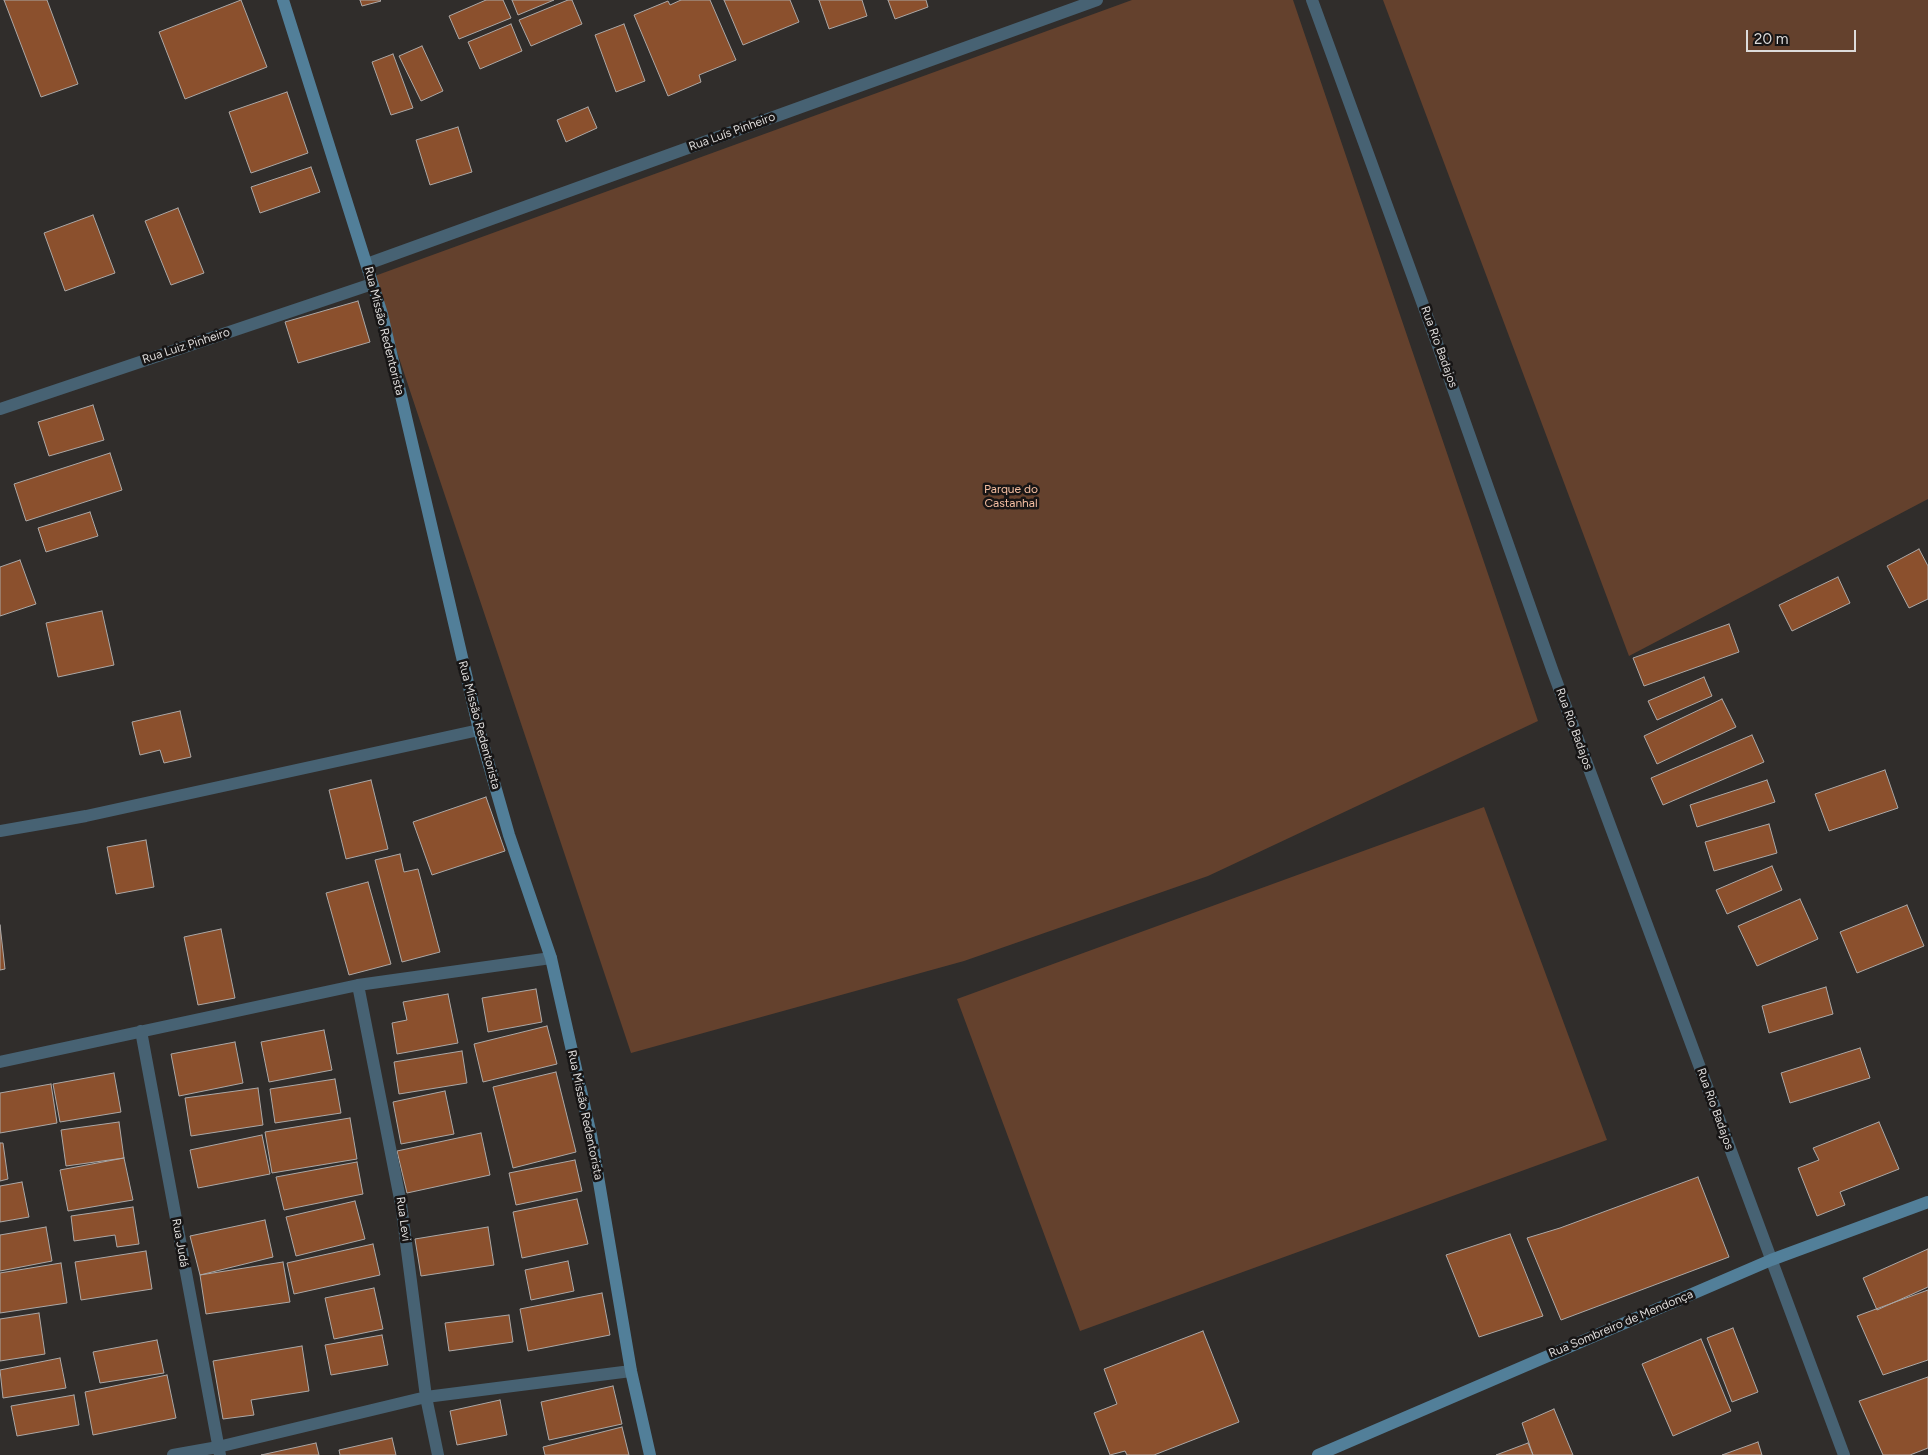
<!DOCTYPE html>
<html>
<head>
<meta charset="utf-8">
<style>
  body { margin:0 }
  #map { position:relative; width:1928px; height:1455px; overflow:hidden; background:#302d2b; font-family:Figtree,sans-serif }
  canvas { display:block }
  .scale { position:absolute; left:1746px; top:30px; width:110px; height:22px; box-sizing:border-box; border:2px solid #dddbda; border-top:0; padding-left:6px; font-size:15px; line-height:18px; white-space:nowrap; color:#dddbda; -webkit-text-stroke:4px #171515; paint-order:stroke }
</style>
</head>
<body>
<div id="map">
<canvas width="1928" height="1455"></canvas>
<div class="scale">20 m</div>
</div>
<script>
const context = document.querySelector('canvas').getContext('2d');
context.lineJoin = 'round';
function fill(path, color) { context.fillStyle = color; context.fill(path, 'evenodd'); }
const shape = rows => new Path2D(rows.map(r => 'M' + r).join(''));
function stroke(path, color, width, dash) { context.strokeStyle = color; context.lineWidth = width; context.lineCap = dash ? 'butt' : 'round'; context.setLineDash(dash || []); context.stroke(path); }
function label(font, color, halo, rows, align = 'center') {
  context.font = font + ' Figtree,sans-serif'; context.lineWidth = 5; context.setLineDash([]); context.textBaseline = 'middle'; context.strokeStyle = halo; context.fillStyle = color; for (const [text, x, y, turn = 0] of rows) {
    context.save(); context.translate(x, y); context.rotate((+turn || 0) * Math.PI / 180); context.textAlign = isNaN(turn) ? turn : align; if (halo) context.strokeText(text, 0, 0); context.fillText(text, 0, 0); context.restore();
  }
}
fill(shape([
  [1132,0,1293,0,1538,721,1208,876,964,961,631,1053,372,277],
  [1383,0,1928,0,1928,499,1629,656],
  [1484,807,1607,1140,1080,1331,957,999]
]), '#64412d');
const building = shape([
  [4,0,47,0,78,84,41,97,4,0],
  [241,0,267,67,185,99,159,32,241,0],
  [360,0,380,0,381,1,362,6,360,0],
  [486,0,503,0,511,18,459,39,449,16,486,0],
  [512,0,554,0,518,15,512,0],
  [568,0,572,0,582,24,531,46,519,20,568,0],
  [681,0,710,0,736,60,699,75,701,82,668,96,634,15,668,1,670,5,681,0],
  [724,0,790,0,799,22,743,45,724,0],
  [819,0,862,0,867,16,829,29,819,0],
  [888,0,926,0,928,7,895,19,888,0],
  [511,24,522,51,480,69,468,42,511,24],
  [624,24,645,81,616,92,595,35,624,24],
  [422,46,443,91,421,101,399,56,422,46],
  [393,54,413,108,391,115,372,62,393,54],
  [287,92,308,153,251,173,229,112,287,92],
  [588,107,597,128,566,142,557,120,588,107],
  [458,127,472,172,430,185,416,140,458,127],
  [311,167,320,192,260,213,251,187,311,167],
  [178,208,204,273,171,285,145,221,178,208],
  [93,215,115,273,65,291,44,233,93,215],
  [358,301,370,342,298,363,285,322,358,301],
  [93,405,104,440,49,456,38,422,93,405],
  [110,453,122,490,26,521,14,484,110,453],
  [90,512,98,536,46,552,38,528,90,512],
  [1919,549,1928,566,1928,599,1909,608,1887,566,1919,549],
  [20,560,36,604,0,616,0,567,20,560],
  [1838,577,1850,603,1792,631,1779,605,1838,577],
  [102,611,114,665,58,677,46,623,102,611],
  [1729,624,1739,652,1644,686,1633,658,1729,624],
  [1704,677,1712,696,1657,720,1648,701,1704,677],
  [1722,699,1736,727,1657,764,1644,736,1722,699],
  [180,711,191,757,164,763,160,750,140,755,132,722,180,711],
  [1752,735,1764,762,1663,805,1651,778,1752,735],
  [1885,770,1898,808,1829,831,1815,794,1885,770],
  [371,780,388,849,346,859,329,790,371,780],
  [1767,780,1775,802,1697,827,1690,805,1767,780],
  [486,797,505,851,432,875,413,822,486,797],
  [1769,824,1777,853,1714,871,1705,842,1769,824],
  [146,840,154,887,116,894,107,847,146,840],
  [400,854,404,872,418,869,440,952,402,962,375,860,400,854],
  [1772,866,1782,890,1727,914,1716,890,1772,866],
  [368,882,391,964,349,975,326,893,368,882],
  [1800,899,1818,939,1757,966,1738,926,1800,899],
  [1907,905,1924,946,1857,973,1840,932,1907,905],
  [0,925,5,969,0,970,0,925],
  [221,929,235,998,198,1005,184,937,221,929],
  [1826,987,1833,1014,1769,1033,1762,1006,1826,987],
  [536,989,542,1022,488,1032,482,998,536,989],
  [448,994,458,1043,397,1054,392,1023,407,1020,403,1002,448,994],
  [547,1026,557,1064,483,1082,474,1044,547,1026],
  [324,1030,332,1070,269,1082,261,1042,324,1030],
  [235,1042,243,1083,179,1096,171,1054,235,1042],
  [1860,1048,1870,1078,1790,1103,1781,1073,1860,1048],
  [462,1051,467,1083,399,1094,394,1062,462,1051],
  [556,1072,576,1152,513,1168,493,1087,556,1072],
  [114,1073,121,1112,60,1122,53,1084,114,1073],
  [335,1079,341,1113,275,1123,270,1089,335,1079],
  [51,1084,57,1123,0,1133,0,1093,51,1084],
  [258,1088,263,1125,191,1136,185,1098,258,1088],
  [445,1091,454,1134,401,1144,393,1102,445,1091],
  [350,1118,357,1159,272,1173,265,1132,350,1118],
  [119,1122,124,1158,66,1166,61,1130,119,1122],
  [1879,1122,1899,1169,1840,1192,1845,1205,1817,1216,1798,1168,1819,1160,1813,1148,1879,1122],
  [481,1133,490,1175,407,1193,397,1151,481,1133],
  [262,1135,270,1174,198,1188,190,1150,262,1135],
  [0,1143,3,1143,8,1179,0,1181,0,1143],
  [124,1158,133,1200,68,1211,60,1170,124,1158],
  [575,1160,582,1191,516,1205,509,1173,575,1160],
  [357,1162,363,1194,284,1210,276,1177,357,1162],
  [1698,1177,1729,1257,1561,1320,1527,1238,1560,1228,1698,1177],
  [22,1182,29,1217,0,1222,0,1186,22,1182],
  [577,1199,588,1244,522,1258,513,1212,577,1199],
  [355,1201,365,1239,296,1256,286,1217,355,1201],
  [133,1207,139,1244,117,1247,115,1235,74,1241,71,1216,133,1207],
  [265,1220,273,1257,200,1275,190,1236,265,1220],
  [46,1227,52,1261,0,1271,0,1235,46,1227],
  [488,1227,494,1265,421,1276,415,1239,488,1227],
  [1510,1234,1543,1316,1479,1337,1446,1255,1510,1234],
  [373,1244,380,1275,294,1294,287,1263,373,1244],
  [1928,1249,1928,1287,1877,1310,1863,1278,1928,1249],
  [146,1251,152,1289,81,1300,75,1262,146,1251],
  [568,1261,574,1291,531,1300,525,1270,568,1261],
  [283,1262,290,1302,206,1314,200,1275,283,1262],
  [61,1263,67,1303,0,1313,0,1273,61,1263],
  [374,1288,383,1329,334,1339,325,1298,374,1288],
  [1928,1290,1928,1360,1883,1375,1857,1316,1928,1290],
  [602,1293,610,1335,528,1351,520,1309,602,1293],
  [39,1313,45,1354,0,1361,0,1319,39,1313],
  [509,1315,513,1342,449,1351,445,1323,509,1315],
  [1733,1328,1758,1392,1732,1402,1707,1338,1733,1328],
  [1203,1331,1239,1422,1154,1455,1127,1455,1125,1451,1110,1455,1094,1413,1117,1404,1104,1369,1203,1331],
  [382,1335,388,1365,331,1375,325,1345,382,1335],
  [1701,1339,1731,1411,1673,1436,1642,1364,1701,1339],
  [157,1340,164,1373,100,1383,93,1352,157,1340],
  [302,1346,309,1391,251,1400,254,1415,223,1419,213,1361,302,1346],
  [60,1358,66,1388,3,1398,0,1370,60,1358],
  [167,1375,176,1418,93,1435,85,1392,167,1375],
  [1928,1377,1928,1448,1910,1455,1883,1455,1859,1401,1928,1377],
  [613,1386,622,1424,549,1440,541,1402,613,1386],
  [74,1395,79,1425,17,1436,11,1406,74,1395],
  [500,1400,507,1435,457,1445,450,1411,500,1400],
  [1554,1409,1573,1455,1533,1455,1522,1423,1554,1409],
  [622,1427,629,1455,545,1455,543,1447,622,1427],
  [392,1438,396,1455,340,1455,339,1450,392,1438],
  [1758,1442,1762,1455,1722,1455,1758,1442],
  [316,1443,319,1455,261,1455,316,1443],
  [1528,1443,1533,1455,1496,1455,1528,1443]
]);
fill(building, '#8b502d');
stroke(building, '#aca8a6', 1);
stroke(shape([
  [1312,0,1438,346,1553,672,1844,1455],
  [367,264,1097,0],
  [0,409,372,284],
  [0,831,86,816,479,730],
  [358,985,401,1204,426,1397,438,1455],
  [141,1031,220,1455],
  [0,1062,358,985,551,958],
  [173,1455,218,1447,426,1397,631,1371]
]), '#476273', 12);
stroke(shape([
  [283,0,382,314,479,730,509,835,551,958,591,1135,631,1371,650,1455],
  [1318,1455,1771,1260,1928,1202]
]), '#527f99', 12);
label('12px', '#dddbda', '#171515', [
  ["Rua Luís Pinheiro",732,132,-20],
  ["Rua Missão Redentorista",384,331,76],
  ["Rua Luiz Pinheiro",186,346,-18],
  ["Rua Rio Badajos",1439,347,70],
  ["Rua Missão Redentorista",479,725,75],
  ["Rua Rio Badajos",1574,729,70],
  ["Rua Rio Badajos",1715,1109,70],
  ["Rua Missão Redentorista",585,1115,78],
  ["Rua Levi",403,1219,82],
  ["Rua Judá",180,1243,80],
  ["Rua Sombreiro de Mendonça",1621,1324,-23]
]);
label('12px', '#f4bea1', '#171515', [
  ["Parque do",1011,489],
  ["Castanhal",1011,503]
]);
</script>
</body>
</html>
